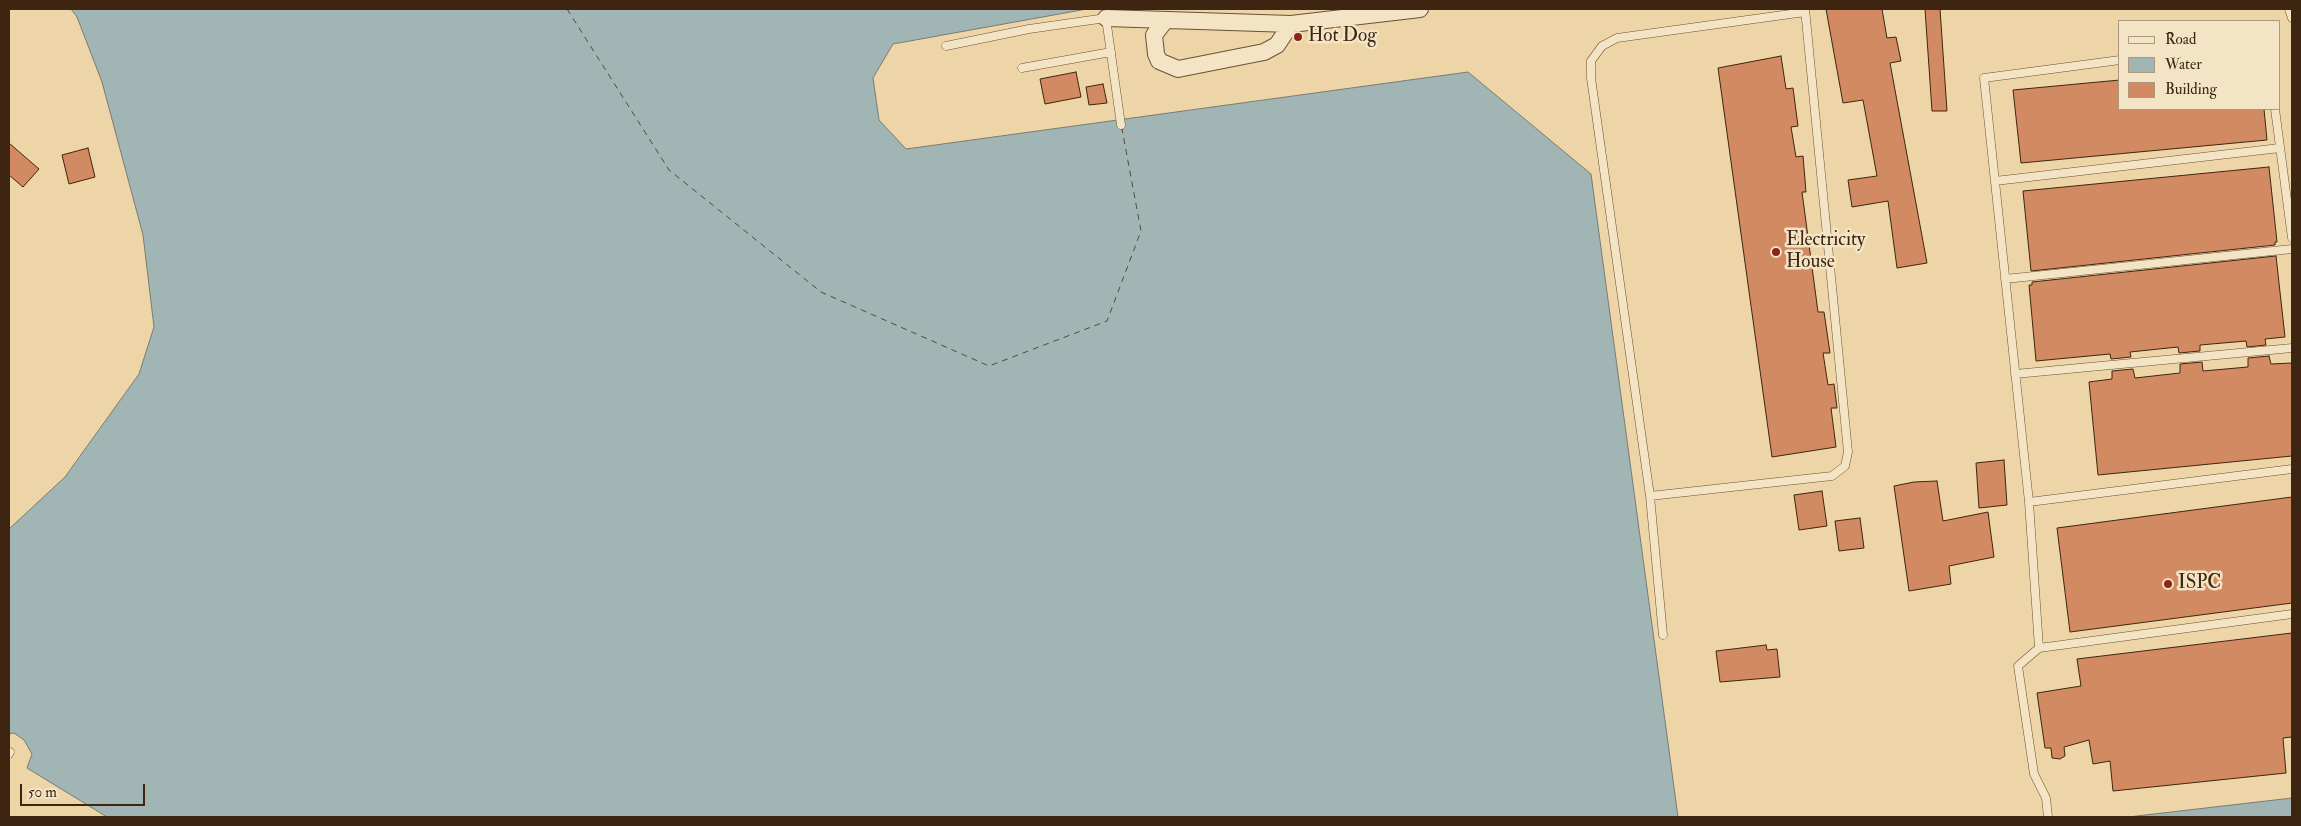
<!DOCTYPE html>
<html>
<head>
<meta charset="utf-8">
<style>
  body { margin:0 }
  #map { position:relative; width:2301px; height:826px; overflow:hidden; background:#eed5a7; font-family:"IM FELL Double Pica",serif }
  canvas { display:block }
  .frame { position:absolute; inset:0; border:10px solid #3e2511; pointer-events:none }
  .legend { position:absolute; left:2118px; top:20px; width:162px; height:90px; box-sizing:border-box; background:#f4e4c6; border:1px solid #ab987e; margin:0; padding:6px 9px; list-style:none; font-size:15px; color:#3e2511 }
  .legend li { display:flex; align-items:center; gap:10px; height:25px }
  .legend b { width:25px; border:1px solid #ab987e }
  .scale { position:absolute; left:20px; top:784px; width:125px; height:22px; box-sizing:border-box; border:2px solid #3e2511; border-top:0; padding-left:6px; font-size:15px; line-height:18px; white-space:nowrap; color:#3e2511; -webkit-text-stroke:4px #f4e4c6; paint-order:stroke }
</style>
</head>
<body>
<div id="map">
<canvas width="2301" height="826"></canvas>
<div class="frame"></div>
<ul class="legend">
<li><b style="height:6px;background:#f4e4c6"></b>Road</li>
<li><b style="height:14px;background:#a0b5b4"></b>Water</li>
<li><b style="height:14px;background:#d18a61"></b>Building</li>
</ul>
<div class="scale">50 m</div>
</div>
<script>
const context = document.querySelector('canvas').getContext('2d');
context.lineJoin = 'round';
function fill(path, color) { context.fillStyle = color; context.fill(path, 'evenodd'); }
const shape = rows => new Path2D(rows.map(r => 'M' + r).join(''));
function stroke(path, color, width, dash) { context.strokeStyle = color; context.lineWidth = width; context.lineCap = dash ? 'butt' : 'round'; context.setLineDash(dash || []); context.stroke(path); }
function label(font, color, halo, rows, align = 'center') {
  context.font = font + ' "IM FELL Double Pica",serif'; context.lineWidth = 5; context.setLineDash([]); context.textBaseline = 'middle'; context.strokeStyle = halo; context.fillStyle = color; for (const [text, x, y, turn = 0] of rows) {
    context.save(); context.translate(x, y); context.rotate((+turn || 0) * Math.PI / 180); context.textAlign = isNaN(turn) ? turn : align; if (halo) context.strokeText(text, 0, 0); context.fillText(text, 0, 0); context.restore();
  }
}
const water = shape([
  [71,9,1087,9,893,44,873,78,879,120,906,149,1468,72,1591,174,1678,817,107,817,27,768,32,754,24,740,14,733,9,734,9,529,65,477,139,374,154,327,143,235,102,82,77,17,71,9],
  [2292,798,2292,817,2128,817,2292,798]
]);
fill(water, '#a0b5b4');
stroke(water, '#797b73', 1);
stroke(shape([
  [567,9,669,170,821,292,989,366,1107,321,1141,231,1122,129]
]), '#56493a', 1, [6, 5]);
const building = shape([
  [1826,9,1882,9,1887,38,1896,37,1901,61,1890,63,1927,263,1897,268,1888,201,1852,207,1848,180,1877,176,1863,100,1843,103,1826,9],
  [1925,9,1940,9,1947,111,1932,111,1925,9],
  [1781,56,1786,89,1793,88,1798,126,1791,127,1796,157,1803,156,1806,192,1802,192,1818,312,1824,312,1830,353,1823,353,1828,385,1834,384,1837,408,1831,408,1836,447,1772,457,1718,68,1781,56],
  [1076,72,1081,97,1045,104,1040,79,1076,72],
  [2120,80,2120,109,2264,109,2267,140,2021,163,2013,90,2120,80],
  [1103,84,1107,103,1089,105,1086,87,1103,84],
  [9,143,39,169,23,187,9,175,9,143],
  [88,148,95,177,69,184,62,155,88,148],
  [2269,167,2277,242,2275,242,2275,245,2031,271,2023,191,2269,167],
  [2276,256,2285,337,2265,339,2266,345,2247,347,2246,341,2200,345,2200,351,2179,353,2178,347,2130,352,2131,357,2111,359,2110,354,2036,361,2029,285,2032,285,2032,282,2276,256],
  [2269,356,2271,364,2292,363,2292,456,2098,475,2089,382,2112,379,2112,371,2133,369,2135,378,2180,373,2180,364,2202,362,2203,371,2248,367,2248,358,2269,356],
  [2004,460,2007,505,1979,508,1976,463,2004,460],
  [1937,481,1943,521,1988,512,1994,557,1949,566,1951,584,1909,591,1894,486,1914,482,1937,481],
  [1822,491,1827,526,1799,530,1794,495,1822,491],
  [2292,497,2292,603,2070,632,2057,528,2292,497],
  [1860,518,1864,548,1839,551,1835,521,1860,518],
  [2292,633,2292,737,2283,738,2286,773,2113,791,2110,761,2093,764,2089,740,2064,747,2065,756,2060,759,2052,758,2051,748,2045,748,2037,693,2081,686,2077,659,2292,633],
  [1766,645,1767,650,1777,649,1780,677,1720,682,1716,651,1766,645]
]);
fill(building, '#d18a61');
stroke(building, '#3e2511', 1);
const service = shape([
  [2289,9,2292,18],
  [946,46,1029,29,1106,18,1121,125],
  [1022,68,1111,52],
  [2275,109,2292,238],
  [1995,181,2280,148],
  [2005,279,2292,249],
  [2015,374,2292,348],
  [1650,496,1832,476,1845,466,1848,452,1805,9],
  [2029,502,1984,78,2120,60],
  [1663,635,1650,496,1591,78,1591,61,1602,46,1617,38,1805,12],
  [2039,648,2292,614],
  [9,754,10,752],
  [2048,817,2046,798,2034,774,2018,666,2039,648,2029,502,2292,469]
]);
const minor = shape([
  [1106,18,1291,24,1420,9],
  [1165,21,1154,35,1156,54,1159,61,1178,69,1264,52,1277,45,1291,24]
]);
stroke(service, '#6a5136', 9);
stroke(minor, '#6a5136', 18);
stroke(service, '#f4e4c6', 8);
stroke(minor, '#f4e4c6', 16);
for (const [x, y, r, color] of [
  [1298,37,5,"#8f2418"],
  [1776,252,5,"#8f2418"],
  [2168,584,5,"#8f2418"]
]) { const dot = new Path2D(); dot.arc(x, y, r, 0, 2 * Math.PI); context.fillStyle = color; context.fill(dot); stroke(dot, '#f4e4c6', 2); }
label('19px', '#3e2511', '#f4e4c6', [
  ["Hot Dog",1308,37],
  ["Electricity",1786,241],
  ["House",1786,263],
  ["ISPC",2178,584]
], 'left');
</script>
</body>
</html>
